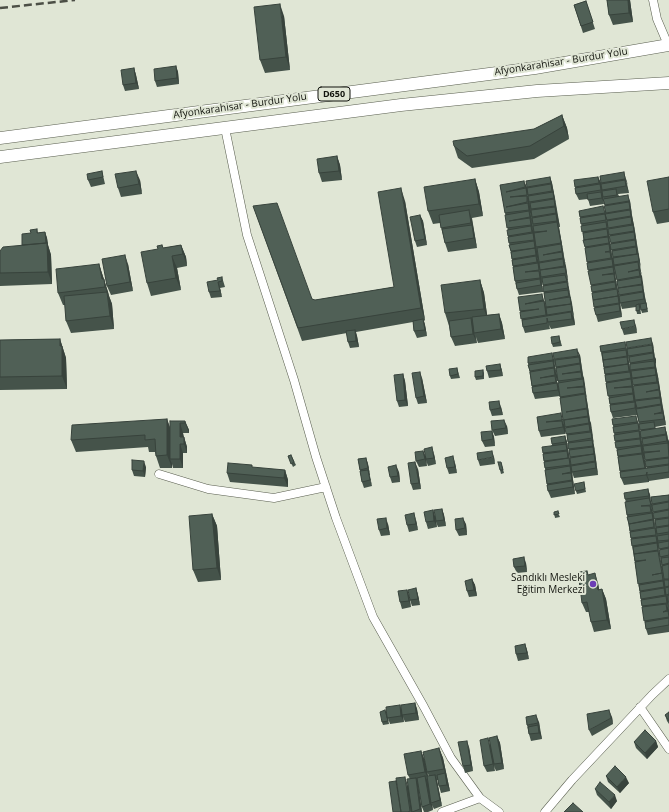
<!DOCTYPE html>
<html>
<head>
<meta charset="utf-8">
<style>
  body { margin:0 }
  canvas { display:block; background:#e0e6d5 }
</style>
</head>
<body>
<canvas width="669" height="812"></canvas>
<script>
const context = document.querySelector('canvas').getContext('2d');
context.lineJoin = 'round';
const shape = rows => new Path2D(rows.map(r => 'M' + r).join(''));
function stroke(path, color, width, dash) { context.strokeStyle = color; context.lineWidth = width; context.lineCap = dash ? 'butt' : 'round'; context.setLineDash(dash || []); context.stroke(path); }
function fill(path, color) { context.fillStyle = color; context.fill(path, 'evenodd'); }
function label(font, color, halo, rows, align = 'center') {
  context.font = font + ' "Open Sans",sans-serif'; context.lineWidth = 4; context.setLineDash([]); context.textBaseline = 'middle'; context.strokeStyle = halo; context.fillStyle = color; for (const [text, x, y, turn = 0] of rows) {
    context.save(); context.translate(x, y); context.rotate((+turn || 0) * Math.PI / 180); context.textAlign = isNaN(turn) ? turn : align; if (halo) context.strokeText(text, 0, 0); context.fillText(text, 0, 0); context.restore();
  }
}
const minor = shape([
  [653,0,657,19,668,45],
  [225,128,247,235,294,380,316,457,336,518,373,617,424,707,451,758,480,798,499,812],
  [159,474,208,489,274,498,326,487],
  [640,707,669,749],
  [442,812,480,798],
  [545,812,572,780,652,695,669,679]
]);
const highway = shape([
  [0,138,535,68,669,45],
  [0,157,401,105,537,91,669,83]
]);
stroke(minor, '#595e4f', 9);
stroke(highway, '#595e4f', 13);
stroke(minor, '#fff', 8);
stroke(highway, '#fff', 12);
stroke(shape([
  [0,8,75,0]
]), '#4c4f46', 2.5, [8, 4]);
fill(shape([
  [607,0,630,0,633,22,613,25,609,15],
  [586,1,595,29,583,33,574,5],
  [284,16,290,70,265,73,260,60],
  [176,66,178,72,179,84,157,87,155,81],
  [134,68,136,75,139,89,125,91,123,85],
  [562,115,567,128,569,139,534,159,472,168,458,158,454,146,534,129],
  [337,156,340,165,342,180,322,182,319,173],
  [102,171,105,184,91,187,88,180],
  [600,176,626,179,629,193,618,194,619,196,630,201,632,215,640,261,641,276,648,312,642,313,640,306,641,314,637,314,636,307,622,309,620,302,622,317,598,322,596,315,585,247,584,240,579,211,605,212,605,206,603,197,604,204,590,206,588,199,579,200,576,194,575,187,598,177,601,183,602,193],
  [608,227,610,236,614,266,610,242],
  [614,267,617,281,620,296,618,293,616,280,616,279],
  [550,177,552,183,555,198,560,227,559,227,563,250,568,280,567,280,572,303,575,325,551,329,549,325,550,329,525,333,523,327,518,297,544,300,546,308,543,285,542,279,542,284,543,292,519,295,517,289,515,281,512,260,508,236,508,229,500,185,527,187,528,195,527,187],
  [529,201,531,210,534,237,531,210],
  [536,246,539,263,540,269],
  [669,177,669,222,657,224,653,212],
  [475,179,479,192,483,216,472,218,477,248,448,252,445,243,440,223,433,224,428,211],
  [140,180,142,194,121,197,118,188],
  [405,201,425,320,424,321,425,325,427,336,417,338,414,331,413,322,356,332,357,336,359,347,350,348,348,342,347,333,302,341,253,206,312,299,315,300,394,287],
  [420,215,423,221,427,245,417,247,415,241],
  [37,229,38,233,45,232,47,238,48,245,51,255,52,284,0,286,0,251,22,245,31,233],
  [181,245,186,257,187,266,177,268,181,290,151,296,147,283,163,248],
  [99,264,108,292,109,296,112,304,114,329,71,333,66,321,65,305,63,305,58,293],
  [128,264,133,291,111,295,107,286],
  [222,277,225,287,220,288,222,297,211,298,209,292,218,280],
  [480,280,484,293,487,315,499,314,502,323,505,339,478,343,476,337,477,343,455,346,451,337,449,326,445,313],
  [636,326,637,333,624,335,622,329],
  [559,336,562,346,553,347,552,344],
  [60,339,66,358,67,389,0,390,0,340],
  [653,344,656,366,666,425,655,427,656,429,665,427,667,434,669,444,669,478,649,481,649,480,649,482,624,485,621,478,612,419,638,422,643,445,645,459,644,459,646,468,647,468,640,431,641,431,637,415,613,418,611,412,610,405,600,346,627,348],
  [628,355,630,364,630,367],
  [632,378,634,386,636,401,634,392],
  [580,355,594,446,595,452,598,475,574,478,572,472,575,494,551,498,548,491,543,453,552,445,552,444,565,436,567,442,568,449,571,464,567,435,565,426,565,434,541,437,539,431,537,417,563,419,560,398,560,396,535,399,533,393,528,363],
  [554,360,556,368,559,388,557,381,558,381],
  [500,364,502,371,503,376,489,378,487,371],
  [457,368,460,378,451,379,450,376],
  [483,370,484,373,484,379,476,380,475,377],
  [403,374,405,381,408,406,399,407,397,401],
  [422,378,427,403,418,404,416,398],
  [501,407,503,415,492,416,490,410],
  [167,419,170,427,185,421,189,430,189,433,183,433,184,437,187,447,187,453,183,453,183,468,173,468,172,464,172,468,160,468,156,456,155,452,149,452,148,447,76,452,71,440],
  [507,426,508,434,495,436,492,430],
  [492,431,494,437,495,446,485,447,482,441],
  [423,451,425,456,434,454,436,464,428,466,426,460,427,466,419,467,416,461],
  [291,455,296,465,293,467,288,456],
  [494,457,495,464,480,466,478,460],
  [366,458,368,464,370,475,369,475,372,486,364,488,362,482,358,459],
  [501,462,504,473,501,474,500,470],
  [455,463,457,473,449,474,447,468],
  [146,467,145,477,134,476,132,470],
  [253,468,285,470,288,480,288,487,230,482,227,473],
  [418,469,421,489,413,490,411,484],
  [399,472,400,482,392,483,390,477],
  [584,482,586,492,577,494,576,491],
  [648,489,650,495,651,502,653,511,652,511,656,528,651,497,669,495,669,609,666,594,669,609,669,632,648,635,646,629,641,600,627,515,626,502,625,499],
  [658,543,660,550,659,550,665,587,658,549,659,548],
  [442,509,444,515,446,526,438,527,436,522,437,527,428,529,426,522,433,510,435,516],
  [554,512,559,515,560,517,555,518],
  [212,514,217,526,221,580,198,582,193,570],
  [416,520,418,530,409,532,407,525],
  [388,524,390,535,381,536,379,530],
  [466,524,467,535,459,536,456,530],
  [526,563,527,572,517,573,514,567],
  [587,571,588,575,598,583,599,590,602,589,606,599,611,629,594,632,591,622,589,612,586,612,582,603],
  [472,579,475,585,477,596,469,597,467,591],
  [416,588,418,595,420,605,412,606,410,600],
  [407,590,409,596,411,607,402,609,400,602],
  [525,644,527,650,529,659,518,661,516,654],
  [415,703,417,709,419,720,405,722,403,717,404,722,390,724,388,718,389,724,383,725,382,722,385,710,387,714,400,705,401,710],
  [669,712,669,724,667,721,665,715],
  [612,717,613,724,592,736,589,730],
  [539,722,542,739,531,741,529,734,527,725],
  [497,736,500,743,504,769,496,771,494,766,495,771,487,772,484,766,490,744],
  [656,741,658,747,647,759,636,748,634,742],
  [469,747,473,771,465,773,463,766],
  [439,748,443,758,450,791,441,793,439,786,438,780,437,780,442,806,434,809,431,803,429,789,433,810,428,812,424,812,422,807,418,783,422,812,393,812,408,785,410,779,408,775,421,751,425,761,428,776,429,776,427,772],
  [606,776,629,783,620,793,608,782],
  [595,789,617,801,611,809,597,795]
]), '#45534a');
fill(shape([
  [628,0,630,0,633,22,629,13],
  [280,4,284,16,290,70,286,57],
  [176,66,178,72,179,84,177,78],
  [134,68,136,75,139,89,136,83],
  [562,115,567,128,569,139,564,126],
  [337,156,340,165,342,180,339,171],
  [136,171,140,180,142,194,139,184],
  [624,172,626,179,628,185,625,179],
  [550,177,552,183,556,205,554,198],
  [598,177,601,183,603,197,601,190],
  [475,179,479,192,483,216,479,204],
  [625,180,627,186,629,193,626,186],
  [524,181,527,187,528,194,525,187],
  [401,188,405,201,425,320,421,308],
  [601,192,603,198,604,204,602,198],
  [628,195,630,201,631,208,629,201],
  [527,196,529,202,532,216,529,210],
  [554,199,556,206,557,212,555,206],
  [629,202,631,208,632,215,630,209],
  [555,207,557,213,560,227,557,221],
  [469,210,472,220,477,248,474,238],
  [630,210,632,216,635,230,632,224],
  [529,211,531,217,532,224,530,217],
  [420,215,423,221,427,245,425,239],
  [530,218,532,225,533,231,531,225],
  [557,222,559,228,563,250,561,243],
  [633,225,635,231,637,245,635,239],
  [531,226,534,232,536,246,534,240],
  [607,229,609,236,610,242,608,236],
  [45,232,47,238,48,245,51,255,52,284,48,272],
  [608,237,610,243,612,257,610,251],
  [635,240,637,246,638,252,636,246],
  [534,241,536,247,539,261,536,255],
  [561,244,563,251,564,257,562,251],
  [181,245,186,257,187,266,183,254],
  [636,247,638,253,641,267,639,261],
  [562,252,564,258,566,265,563,258],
  [610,252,613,258,615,272,613,266],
  [125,255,128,264,133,291,130,282],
  [172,256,177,268,181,290,176,278],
  [536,256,539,262,540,269,537,262],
  [563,259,566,266,568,280,566,273],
  [638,262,640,268,642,275,639,269],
  [99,264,108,292,109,296,112,304,114,329,110,316,108,295,102,279],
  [613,267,615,273,616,279,614,273],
  [639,270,642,276,644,290,642,284],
  [539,271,541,277,542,284,540,278],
  [614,274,616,280,620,302,618,296],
  [565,275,568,281,569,287],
  [540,279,542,285,543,292,541,285],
  [480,280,484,293,488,321,484,309],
  [218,282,220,288,222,297,220,291],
  [567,282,569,288,570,295,568,288],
  [642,285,644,291,645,298,643,291],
  [568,290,570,296,573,310,571,304],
  [643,292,645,298,648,312,644,299],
  [542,294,546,307,548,321,546,315],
  [618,296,620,303,621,309,619,303],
  [571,304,573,311,574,317,572,311],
  [619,304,621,310,622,317,620,311],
  [571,312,574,318,575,325,572,319],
  [499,314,502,323,505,339,501,329],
  [471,318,474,327,474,333,477,343,473,334],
  [423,319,425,325,427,336,425,330],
  [634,320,636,326,637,333,635,326],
  [355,330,357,336,359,347,356,341],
  [651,338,653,344,654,351,652,344],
  [60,339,66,358,67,389,62,376],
  [652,345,654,352,655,358,653,352],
  [577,349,580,355,582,370,580,363],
  [626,350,628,356,629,362,627,356],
  [552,353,554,360,555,366,553,360],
  [653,353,656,359,656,366,654,359],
  [627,357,629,363,630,370,628,364],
  [553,361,555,367,556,374,554,367],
  [654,361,656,367,659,381,656,375],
  [500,364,502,371,503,376,501,370],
  [580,364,582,370,583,377,581,371],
  [628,364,631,371,632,377,629,371],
  [554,368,557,375,558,381,555,375],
  [420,372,422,378,427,403,424,396],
  [581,372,584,378,586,392,584,386],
  [630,372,632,378,633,385,631,378],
  [403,374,405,381,408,406,405,400],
  [656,375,659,382,662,403,660,397],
  [555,376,557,382,560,396,558,390],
  [631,379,633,386,634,392,632,386],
  [584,387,586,393,587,399,585,393],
  [632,387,634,393,638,415,635,408],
  [585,394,587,401,589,414,587,408],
  [660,398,662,404,666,425,664,419],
  [499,401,501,407,503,415,500,408],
  [587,409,589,415,590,422,588,416],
  [636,416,638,422,641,436,637,422],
  [588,417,591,423,592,430,589,423],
  [167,419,171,432,170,459,172,464,172,468,167,455],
  [504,420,507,426,508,434,506,428],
  [185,421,189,430,189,433,185,423],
  [562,421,565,427,565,434,563,427],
  [180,423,183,433,184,444,180,437],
  [589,424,592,430,593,437,590,431],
  [665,427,667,434,668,440,666,434],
  [492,431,494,437,495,446,493,439],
  [639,431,641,437,642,444,640,438],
  [591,432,593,438,594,444,592,438],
  [666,435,669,441,669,446,667,441],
  [565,436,567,442,568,449,566,442],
  [184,437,187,447,187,453,184,444],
  [640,439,643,445,643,451,641,445],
  [592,440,594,446,595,452,593,446],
  [180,444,183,453,183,468,180,459],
  [566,444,568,450,572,471,570,465],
  [641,446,644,453,645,459,642,453],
  [432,447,434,454,436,464,434,458],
  [593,447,595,453,597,467,595,461],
  [423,451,426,457,427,466,425,459],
  [492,451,494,457,495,464,493,457],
  [642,454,645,460,647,475,649,480,649,482,646,475,647,472,645,468],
  [453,456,455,463,457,473,455,467],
  [366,458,368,464,370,475,368,468],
  [144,461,146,467,145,477,143,471],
  [415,462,418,469,421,489,419,483],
  [595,462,597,468,598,475,596,468],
  [396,465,399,472,400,482,398,476],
  [570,466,572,472,573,479,571,472],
  [285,470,288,480,288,487,284,478],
  [368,470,370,476,372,486,370,480],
  [571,473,573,480,574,486,572,480],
  [572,481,574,487,575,494,573,487],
  [648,489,650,495,651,502,649,496],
  [649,498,652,504,653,511,651,505],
  [650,506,653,512,655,526,653,519],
  [442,509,444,515,446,526,444,520],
  [433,510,435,517,437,527,434,521],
  [414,513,416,520,418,530,416,524],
  [212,514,217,526,221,580,217,568],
  [386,518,388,524,390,535,387,528],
  [463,518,466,524,467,535,465,528],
  [656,536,658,542,659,548,657,542],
  [657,543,659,550,664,579,662,573],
  [524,557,526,563,527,572,525,566],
  [595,573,598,583,601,600,598,590],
  [662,573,664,580,666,594,664,587],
  [472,579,475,585,477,596,474,590],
  [416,588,418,595,420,605,418,599],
  [664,588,666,595,668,601,665,595],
  [602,589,606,599,611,629,607,620],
  [407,590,409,596,411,607,409,601],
  [666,596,668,603,669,609,667,603],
  [666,604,669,610,669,614,667,610],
  [525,644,527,650,529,659,527,653],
  [415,703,417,709,419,720,416,713],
  [400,705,402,711,404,722,401,716],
  [609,710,612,717,613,724,611,718],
  [536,715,539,722,540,730,538,723],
  [538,725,540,731,542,739,539,733],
  [497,736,500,743,504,769,502,763],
  [488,738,490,745,495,771,493,764],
  [467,741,469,747,473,771,471,765],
  [656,741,658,747,647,759,645,753],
  [439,748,443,758,450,791,447,785,445,774,444,769],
  [421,751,425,761,429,781,425,772],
  [435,775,437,781,442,806,440,800],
  [425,776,428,782,433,810,430,804],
  [405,777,408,786,413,812,411,812],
  [626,777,629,783,620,793,617,787],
  [416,778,418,784,422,812,421,812,420,809],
  [615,795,617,801,611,809,609,802]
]), '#38433c');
const building = shape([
  [607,0,628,0,629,13,609,15,607,0],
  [586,1,593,22,581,26,574,5,586,1],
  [280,4,286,57,260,60,254,7,280,4],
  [176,66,177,78,155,81,154,69,176,66],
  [134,68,136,83,123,85,121,70,134,68],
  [562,115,564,126,530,146,467,156,454,146,453,141,534,129,562,115],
  [337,156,339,171,319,173,317,159,337,156],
  [102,171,103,177,88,180,87,174,102,171],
  [136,171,139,184,118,188,115,174,136,171],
  [624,172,625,179,601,183,600,176,624,172],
  [550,177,551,183,527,187,526,181,550,177],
  [598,177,599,183,575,187,574,180,598,177],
  [669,177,669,209,653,212,647,181,669,177],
  [475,179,479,204,428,211,424,187,475,179],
  [625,180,626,186,602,190,601,184,625,180],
  [524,181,525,187,506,192,526,188,527,195,510,197,527,196,527,202,506,207,528,203,529,210,505,213,500,185,524,181],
  [551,184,552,191,528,195,527,188,551,184],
  [600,184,601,190,576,194,575,188,600,184],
  [401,188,421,308,298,328,253,206,277,203,312,299,315,300,394,287,378,192,401,188],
  [616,189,617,195,603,197,602,191,616,189],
  [553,192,554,198,529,202,528,196,553,192],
  [601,192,602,198,588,200,587,194,601,192],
  [628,195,629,201,605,205,603,199,628,195],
  [554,199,555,206,531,209,530,203,554,199],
  [629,202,630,209,606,213,604,206,629,202],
  [603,206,605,213,580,217,579,211,603,206],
  [555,207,556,213,532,217,531,210,555,207],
  [469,210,471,223,441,228,439,215,469,210],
  [630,210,631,216,607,220,605,214,630,210],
  [529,211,530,217,509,221,530,218,531,225,507,228,505,215,529,211],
  [556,214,557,221,533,224,532,218,556,214],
  [605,214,606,220,581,224,580,218,605,214],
  [420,215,425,239,415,241,410,217,420,215],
  [631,217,632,224,608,228,607,221,631,217],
  [557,222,561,243,536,247,534,233,547,231,534,232,533,226,557,222],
  [606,222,607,228,582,232,581,226,606,222],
  [472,225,474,238,445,243,442,229,472,225],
  [633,225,634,231,609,235,608,229,633,225],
  [531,226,532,232,508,236,507,230,531,226],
  [37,229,37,233,45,232,46,243,22,245,22,234,31,233,30,230,37,229],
  [607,229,608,236,584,240,583,233,607,229],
  [634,232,635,239,611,243,609,236,634,232],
  [533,233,534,240,509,243,508,237,533,233],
  [608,237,609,243,585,247,583,240,608,237],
  [635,240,636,246,611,250,610,244,635,240],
  [534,241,535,248,511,251,509,245,534,241],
  [47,243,48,272,0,273,0,251,3,247,47,243],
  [561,244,562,251,543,255,562,252,563,258,539,262,537,248,561,244],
  [609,244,610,251,605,252,610,252,611,258,587,262,585,248,609,244],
  [162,245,163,248,181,245,183,254,172,256,176,278,147,283,141,252,158,249,157,246,162,245],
  [636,247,637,254,613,257,612,251,636,247],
  [535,248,536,255,512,259,511,252,535,248],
  [638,254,639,261,614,265,613,258,638,254],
  [125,255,130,282,107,286,102,259,125,255],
  [536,256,537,262,513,266,512,260,536,256],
  [563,259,564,266,540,270,539,263,563,259],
  [612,259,613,266,588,270,587,263,612,259],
  [638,262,639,269,628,272,639,270,640,276,617,280,614,266,638,262],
  [538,263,539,270,525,272,539,271,540,278,515,281,513,267,538,263],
  [99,264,102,279,104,279,105,287,58,293,56,269,99,264],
  [565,267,566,273,541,277,540,270,565,267],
  [613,267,614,273,602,275,614,274,615,281,591,285,588,271,613,267],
  [565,275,567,281,543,285,542,278,565,275],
  [222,277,222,281,218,282,220,291,209,292,207,282,218,280,217,278,222,277],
  [641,277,642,284,618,288,617,281,641,277],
  [540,279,541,285,517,289,516,283,540,279],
  [480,280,484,309,445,313,441,285,480,280],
  [567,282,568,288,543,292,543,286,567,282],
  [615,282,616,288,592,292,591,286,615,282],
  [642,285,643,291,619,295,618,288,642,285],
  [617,289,618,296,593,300,592,293,617,289],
  [568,290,569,296,549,300,570,297,571,304,546,307,544,293,568,290],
  [107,292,110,316,66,321,64,296,107,292],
  [643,292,644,299,620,303,619,296,643,292],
  [542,294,543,300,525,304,544,301,546,315,521,319,520,312,539,309,520,311,518,297,542,294],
  [618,296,619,303,594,307,593,300,618,296],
  [646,303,647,309,641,310,640,304,646,303],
  [571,304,572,311,547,315,546,308,571,304],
  [619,304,620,311,596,315,594,308,619,304],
  [639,304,640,310,636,311,636,305,639,304],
  [571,312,572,319,548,322,547,318,547,323,523,327,522,320,571,312],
  [499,314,501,329,474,333,472,317,499,314],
  [471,318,473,334,451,337,449,321,471,318],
  [423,319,425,330,414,331,413,321,423,319],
  [634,320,635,326,622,329,620,322,634,320],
  [355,330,356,341,348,342,346,331,355,330],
  [559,336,560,342,552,344,551,337,559,336],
  [651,338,652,344,627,348,626,342,651,338],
  [60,339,60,346,62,346,62,376,0,377,0,340,60,339],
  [625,342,626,348,601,352,600,346,625,342],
  [652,345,653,352,628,356,627,349,652,345],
  [577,349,578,356,554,359,553,353,577,349],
  [626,350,627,356,603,360,602,353,626,350],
  [552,353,553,360,528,363,528,357,552,353],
  [653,353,654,359,630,363,629,357,653,353],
  [579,357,580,363,556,367,555,360,579,357],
  [627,357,628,364,604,367,603,360,627,357],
  [553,361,554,367,530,371,528,365,553,361],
  [654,361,655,367,630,370,630,364,654,361],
  [500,364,501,370,487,371,486,366,500,364],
  [580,364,581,371,562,374,581,372,582,378,558,381,556,368,580,364],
  [628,364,629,371,605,374,604,368,628,364],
  [457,368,458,374,450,376,449,369,457,368],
  [554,368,555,375,540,378,555,376,556,382,532,386,530,372,554,368],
  [655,368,656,375,632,378,631,371,655,368],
  [483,370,483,376,475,377,475,371,483,370],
  [420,372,424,396,416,398,412,373,420,372],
  [630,372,631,378,606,382,605,375,630,372],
  [403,374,405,400,397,401,394,375,403,374],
  [656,375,657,382,633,385,632,379,656,375],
  [583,379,584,386,567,388,584,387,585,393,560,397,558,383,583,379],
  [631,379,632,386,614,388,632,387,633,393,608,396,606,383,631,379],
  [557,383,558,390,533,393,532,387,557,383],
  [658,383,659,389,646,392,659,390,660,397,635,400,633,386,658,383],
  [585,394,587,408,566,412,587,409,588,416,563,420,560,398,585,394],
  [633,394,634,401,610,404,609,398,633,394],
  [660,398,661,404,637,408,635,401,660,398],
  [499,401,500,408,490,410,489,402,499,401],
  [635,402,635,408,611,412,610,405,635,402],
  [661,405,662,412,654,414,663,413,664,419,639,422,636,409,661,405],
  [561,413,562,420,546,422,562,421,563,427,539,431,537,417,561,413],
  [636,416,637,422,613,425,612,419,636,416],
  [588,417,589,423,565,427,564,420,588,417],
  [167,419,167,455,156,456,155,439,145,440,145,435,71,440,72,425,167,419],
  [504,420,506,428,492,430,491,421,504,420],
  [170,421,185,421,185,423,180,423,180,437,184,437,184,444,180,444,180,459,170,459,170,421],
  [654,422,655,428,640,430,639,424,654,422],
  [638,423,639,430,614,433,613,427,638,423],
  [589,424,590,431,566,434,565,428,589,424],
  [665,427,666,434,641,438,640,431,665,427],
  [492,431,493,439,482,441,481,432,492,431],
  [639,431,640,438,615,441,614,435,639,431],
  [591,432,592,438,568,442,567,435,591,432],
  [666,435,667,441,643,445,642,439,666,435],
  [565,436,566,442,552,444,551,438,565,436],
  [640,439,641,445,616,448,615,442,640,439],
  [592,440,593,446,568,449,568,443,592,440],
  [668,443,669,457,645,460,644,453,660,451,644,452,643,446,668,443],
  [566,444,567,450,543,453,542,447,566,444],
  [641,446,642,453,618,456,617,450,641,446],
  [432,447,434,458,426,459,424,449,432,447],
  [593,447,594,454,570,457,569,450,593,447],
  [423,451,425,459,416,461,415,452,423,451],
  [492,451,493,457,478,460,477,453,492,451],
  [567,451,568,458,544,461,543,454,567,451],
  [594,454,595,461,571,465,570,458,594,454],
  [642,454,645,468,620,471,618,457,642,454],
  [291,455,294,462,291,464,288,456,291,455],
  [453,456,455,467,447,468,445,458,453,456],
  [366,458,368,468,360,470,358,459,366,458],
  [569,458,570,465,545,468,544,462,569,458],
  [669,458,669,464,646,467,645,461,669,458],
  [132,460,144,461,143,471,132,470,132,460],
  [415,462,419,483,411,484,408,463,415,462],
  [498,462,501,462,503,470,500,470,498,462],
  [595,462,596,468,572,472,571,466,595,462],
  [228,463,252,465,252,467,285,470,284,478,227,473,228,463],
  [396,465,398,476,390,477,388,467,396,465],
  [669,465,669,472,647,475,647,472,646,475,621,478,620,472,669,465],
  [570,466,571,472,562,474,571,473,572,480,547,484,545,470,570,466],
  [368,470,370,480,362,482,360,471,368,470],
  [572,481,573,487,548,491,547,485,572,481],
  [584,482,585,489,576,491,574,484,584,482],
  [648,489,649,496,625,499,624,493,648,489],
  [669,495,669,501,652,504,651,497,669,495],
  [649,498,651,505,641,506,650,506,651,512,627,515,625,502,649,498],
  [669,502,669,509,653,512,652,505,669,502],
  [442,509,444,520,436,521,434,510,442,509],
  [433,510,434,521,426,522,424,512,433,510],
  [669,510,669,517,654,519,653,513,669,510],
  [558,511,559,514,554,515,554,512,558,511],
  [414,513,416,524,407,525,405,515,414,513],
  [652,513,653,519,629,524,627,517,652,513],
  [212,514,217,568,193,570,189,516,212,514],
  [386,518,387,528,379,530,377,519,386,518],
  [463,518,465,528,456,530,455,519,463,518],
  [669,518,669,525,656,527,655,520,669,518],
  [653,520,654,527,630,531,629,524,653,520],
  [669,526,669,532,657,534,656,528,669,526],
  [655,528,656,535,631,538,630,532,655,528],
  [669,534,669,540,658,541,657,536,669,534],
  [656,536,657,542,632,546,631,539,656,536],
  [669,541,669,547,659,549,658,543,669,541],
  [657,543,658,550,634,554,633,547,657,543],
  [669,548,669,555,660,557,659,550,669,548],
  [658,551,662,573,652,575,662,573,663,580,638,584,635,562,646,560,635,561,634,554,658,551],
  [524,557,525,566,514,567,513,559,524,557],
  [669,557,669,563,662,565,661,558,669,557],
  [669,564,669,579,664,579,662,566,669,564],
  [587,571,588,575,595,573,598,590,602,589,607,620,591,622,587,602,582,603,578,572,587,571],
  [472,579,474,590,467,591,465,581,472,579],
  [664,580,669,580,669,586,665,587,664,580],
  [663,581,664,587,640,591,639,585,663,581],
  [669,587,669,594,666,595,665,588,669,587],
  [416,588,418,599,410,600,408,590,416,588],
  [664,588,665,595,641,599,640,592,664,588],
  [407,590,409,601,400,602,398,591,407,590],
  [669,595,669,602,668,602,667,596,669,595],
  [666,596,667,603,642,606,641,600,666,596],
  [666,604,667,610,663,612,668,611,669,617,644,621,642,607,666,604],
  [669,618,669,625,646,629,645,622,669,618],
  [525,644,527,653,516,654,515,646,525,644],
  [415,703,416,713,402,715,401,705,415,703],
  [400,705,401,716,387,718,386,707,400,705],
  [385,710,388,721,382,722,380,712,385,710],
  [609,710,611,718,589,730,587,714,609,710],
  [669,712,669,721,665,715,669,712],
  [536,715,538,723,527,725,526,717,536,715],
  [538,725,539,733,529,734,528,727,538,725],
  [645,730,656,741,645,753,634,742,645,730],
  [497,736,502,763,494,764,489,738,497,736],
  [488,738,493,764,484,766,480,740,488,738],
  [467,741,471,765,463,766,458,742,467,741],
  [439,748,444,769,427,772,423,752,439,748],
  [421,751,425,772,408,775,404,754,421,751],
  [615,766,626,777,617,787,606,776,615,766],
  [445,773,447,785,439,786,437,775,445,773],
  [435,775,440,800,431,803,427,776,435,775],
  [425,776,430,804,422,807,417,778,425,776],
  [405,777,410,811,408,812,401,812,396,778,405,777],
  [416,778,420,809,412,812,407,779,416,778],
  [396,781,401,812,393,812,389,782,396,781],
  [600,782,615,795,609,802,595,789,600,782],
  [573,803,583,812,564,812,573,803]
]);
fill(building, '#506056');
stroke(building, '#38433c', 1);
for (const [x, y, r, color] of [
  [593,584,4,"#6c3db5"]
]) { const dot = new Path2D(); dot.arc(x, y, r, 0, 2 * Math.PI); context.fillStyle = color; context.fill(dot); stroke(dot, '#e0e6d5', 1.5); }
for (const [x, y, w] of [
  [334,94,32]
]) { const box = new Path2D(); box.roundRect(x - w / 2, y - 7, w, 14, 3); context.fillStyle = '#e0e6d5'; context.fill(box); stroke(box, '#11130d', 1); }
label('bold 9px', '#11130d', null, [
  ["D650",334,94]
]);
label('10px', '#11130d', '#e0e6d5', [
  ["Afyonkarahisar - Burdur Yolu",561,62,-9],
  ["Afyonkarahisar - Burdur Yolu",240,106,-8]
]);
label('10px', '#11130d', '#e0e6d5', [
  ["Sandıklı Mesleki",585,578],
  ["Eğitim Merkezi",585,590]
], 'right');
</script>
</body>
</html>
